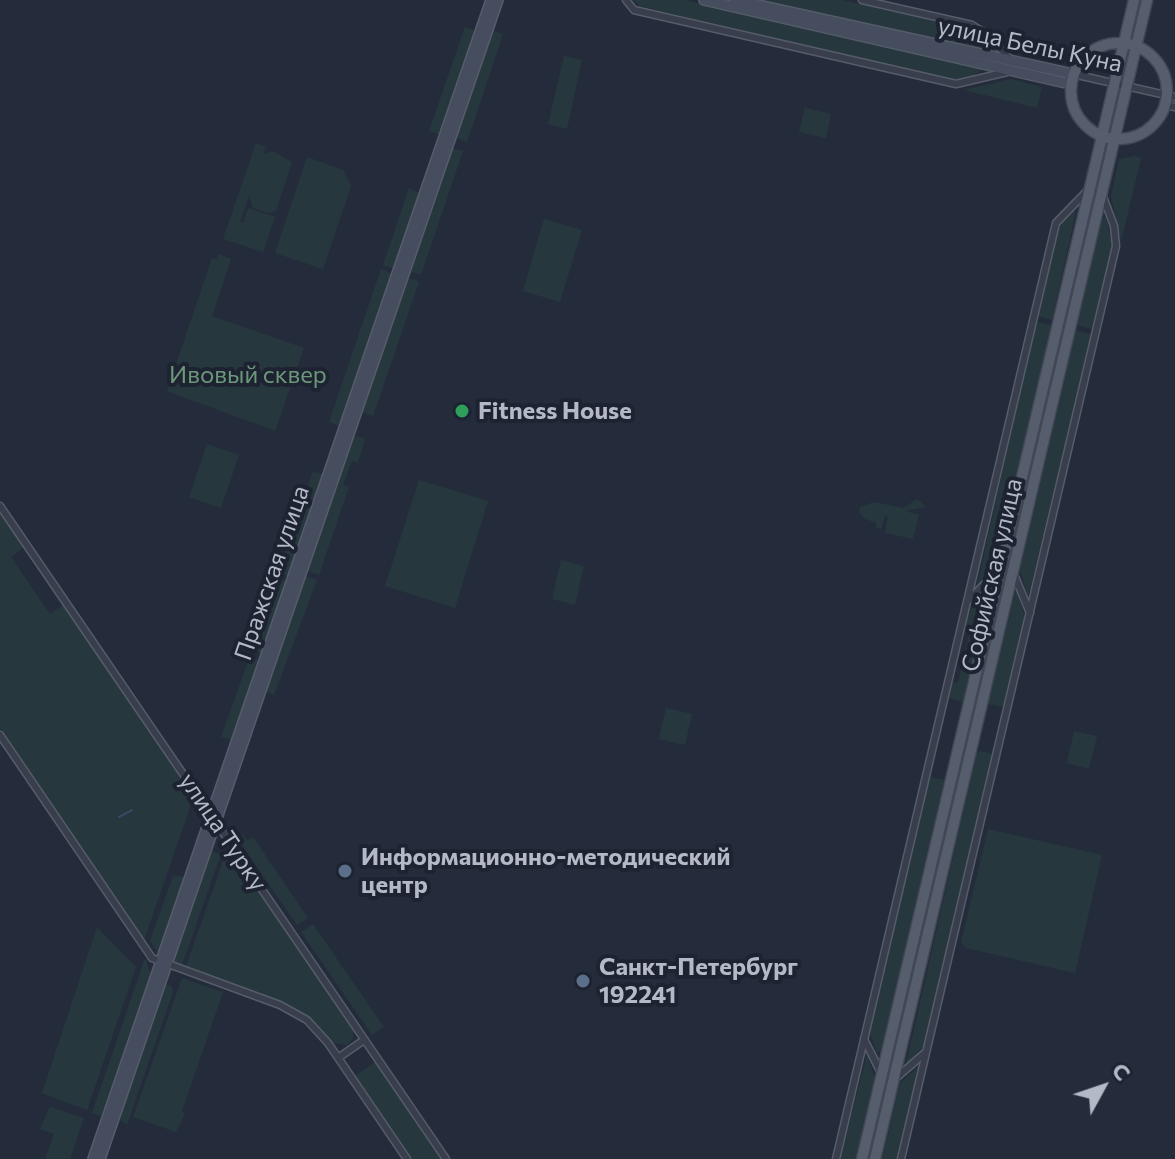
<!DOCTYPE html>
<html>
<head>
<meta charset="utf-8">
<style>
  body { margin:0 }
  #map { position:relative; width:1175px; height:1159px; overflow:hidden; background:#242c3c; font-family:Commissioner,sans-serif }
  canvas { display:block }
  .north { position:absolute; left:1063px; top:1047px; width:80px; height:80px; -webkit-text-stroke:6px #1d2331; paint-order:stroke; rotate:50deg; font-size:22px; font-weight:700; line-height:32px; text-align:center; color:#b4b9c7 }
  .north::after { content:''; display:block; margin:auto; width:28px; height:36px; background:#b4b9c7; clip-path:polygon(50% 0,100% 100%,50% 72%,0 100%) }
</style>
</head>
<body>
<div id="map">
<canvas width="1175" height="1159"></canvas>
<div class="north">С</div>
</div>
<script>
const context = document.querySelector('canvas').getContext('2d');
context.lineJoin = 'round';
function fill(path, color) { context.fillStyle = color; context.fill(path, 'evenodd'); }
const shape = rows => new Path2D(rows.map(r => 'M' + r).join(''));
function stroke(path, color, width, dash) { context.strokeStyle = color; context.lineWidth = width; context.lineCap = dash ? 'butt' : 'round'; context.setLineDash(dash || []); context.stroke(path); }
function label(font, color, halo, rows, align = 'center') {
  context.font = font + ' Commissioner,sans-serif'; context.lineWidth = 8; context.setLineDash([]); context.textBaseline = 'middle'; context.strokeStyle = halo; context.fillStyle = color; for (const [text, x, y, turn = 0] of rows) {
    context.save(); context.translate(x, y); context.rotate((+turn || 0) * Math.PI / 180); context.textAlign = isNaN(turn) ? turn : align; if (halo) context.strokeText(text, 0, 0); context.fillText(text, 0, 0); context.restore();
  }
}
fill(shape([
  [634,0,685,0,985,67,971,78,952,80,640,6],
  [756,0,842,0,970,29,993,48,990,54],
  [465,27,476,31,441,135,429,131],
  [492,30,503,34,467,142,456,137],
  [564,56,582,60,567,129,548,124],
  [1011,79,1042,87,1037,108,964,90],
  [805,108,831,114,826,138,799,132],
  [256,143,266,147,263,154,272,151,292,162,276,211,269,213,253,208,249,196,240,222,243,223,248,208,275,217,263,252,223,239],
  [452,148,463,151,421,275,410,271],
  [1135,156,1141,158,1121,242,1111,196,1119,159],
  [307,157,343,170,351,186,323,269,275,253],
  [409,188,421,194,395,269,383,265],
  [1076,211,1052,320,1038,316,1059,228,1066,216],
  [1106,217,1112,246,1092,329,1077,325,1102,219],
  [544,219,582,230,560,302,523,291],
  [219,254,231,259,212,316,304,348,275,431,167,391,212,258,217,260],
  [381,269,393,274,341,427,329,422],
  [408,278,419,282,373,416,361,412],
  [1036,322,1052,325,996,566,977,586],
  [1076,331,1092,334,1028,597,1020,570],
  [357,436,365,439,358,462,352,461,343,485,349,487,319,575,307,571,352,438],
  [207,444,239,455,221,508,189,497],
  [313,471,324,475,289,577,278,573],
  [419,480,488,501,455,608,385,586],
  [917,499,926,507,905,511,919,515,913,539,885,533,888,516,885,515,881,529,876,528,877,523,865,519,859,512,860,507,874,502,903,508],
  [0,512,24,547,11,557,50,614,63,605,194,796,144,940,0,728],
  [561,560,584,566,575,605,552,599],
  [305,576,317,580,274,695,266,691],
  [276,578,288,582,262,655,252,648],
  [986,589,990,590,963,702,948,698,952,682,958,683,969,635,963,633,969,612],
  [1016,589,1025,618,1004,707,988,704],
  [250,656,260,661,233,740,221,737],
  [666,708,692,714,685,745,659,739],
  [1074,731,1097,736,1089,769,1067,763],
  [981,751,993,754,924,1046,906,1064,977,753],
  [930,777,944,780,882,1048,877,1054,870,1033],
  [988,829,1102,855,1075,973,966,948,961,942],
  [242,834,247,840,253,837,308,918,297,925,237,838],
  [211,851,221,854,181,968,173,961],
  [232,853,353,1030,353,1039,347,1045,333,1043,311,1020,290,1005,185,969,225,855],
  [173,876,186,877,159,954,150,941],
  [313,924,384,1027,372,1035,301,932],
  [97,927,136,967,87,1110,42,1093],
  [145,958,152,978,101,1116,92,1113],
  [182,978,223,992,182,1111,185,1114,176,1132,133,1117],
  [165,984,172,987,173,992,127,1125,119,1119],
  [867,1055,875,1078,856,1159,840,1159],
  [375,1062,441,1159,412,1159,355,1076],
  [919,1066,898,1159,882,1159,900,1083],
  [50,1107,84,1118,70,1159,45,1159,54,1134,40,1129]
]), '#26383d');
stroke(shape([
  [119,817,132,810]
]), '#3a4864', 2);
const street = shape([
  [626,0,634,10,956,84,1007,72],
  [862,0,972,25,985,33,1011,60],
  [1073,74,1175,97],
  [1166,105,1175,107],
  [0,506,446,1159],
  [1013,572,1030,613],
  [968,601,999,569],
  [0,735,152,958,280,1005,307,1020,328,1043,407,1159],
  [864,1039,882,1075],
  [338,1058,364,1040],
  [896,1078,926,1052],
  [836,1159,1056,223,1088,190],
  [901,1159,1116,246,1114,226,1102,194]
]);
const secondary = shape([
  [704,0,1070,84],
  [735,0,1073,74],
  [93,1159,491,0],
  [100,1159,498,0]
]);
const primary = shape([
  '1071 91a48 48 0 1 1 96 0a48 48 0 1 1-96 0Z',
  [862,1159,1134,0],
  [875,1159,1147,0]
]);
stroke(street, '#565c6a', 9);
stroke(secondary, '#565c6a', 12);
stroke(primary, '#414755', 13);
stroke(street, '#383e4c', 6);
stroke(secondary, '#464d5f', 9);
stroke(primary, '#565d6c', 10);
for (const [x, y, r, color] of [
  [462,411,8,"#2e9e5b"],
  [345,871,8,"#5c6f8a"],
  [583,981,8,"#5c6f8a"]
]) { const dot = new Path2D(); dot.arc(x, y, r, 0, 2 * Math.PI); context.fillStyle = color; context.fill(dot); stroke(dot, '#1d2331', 3); }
label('24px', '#b4b9c7', '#1d2331', [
  ["улица Белы Куна",1030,45,12],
  ["Пражская улица",272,573,-71],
  ["Софийская улица",992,575,-77],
  ["улица Турку",223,832,56]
]);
label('24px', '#6c977a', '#1d2331', [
  ["Ивовый сквер",248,375]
]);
label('bold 24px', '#b4b9c7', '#1d2331', [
  ["Fitness House",478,411],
  ["Информационно-методический",361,857],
  ["центр",361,885],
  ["Санкт-Петербург",599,967],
  ["192241",599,995]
], 'left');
</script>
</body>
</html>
